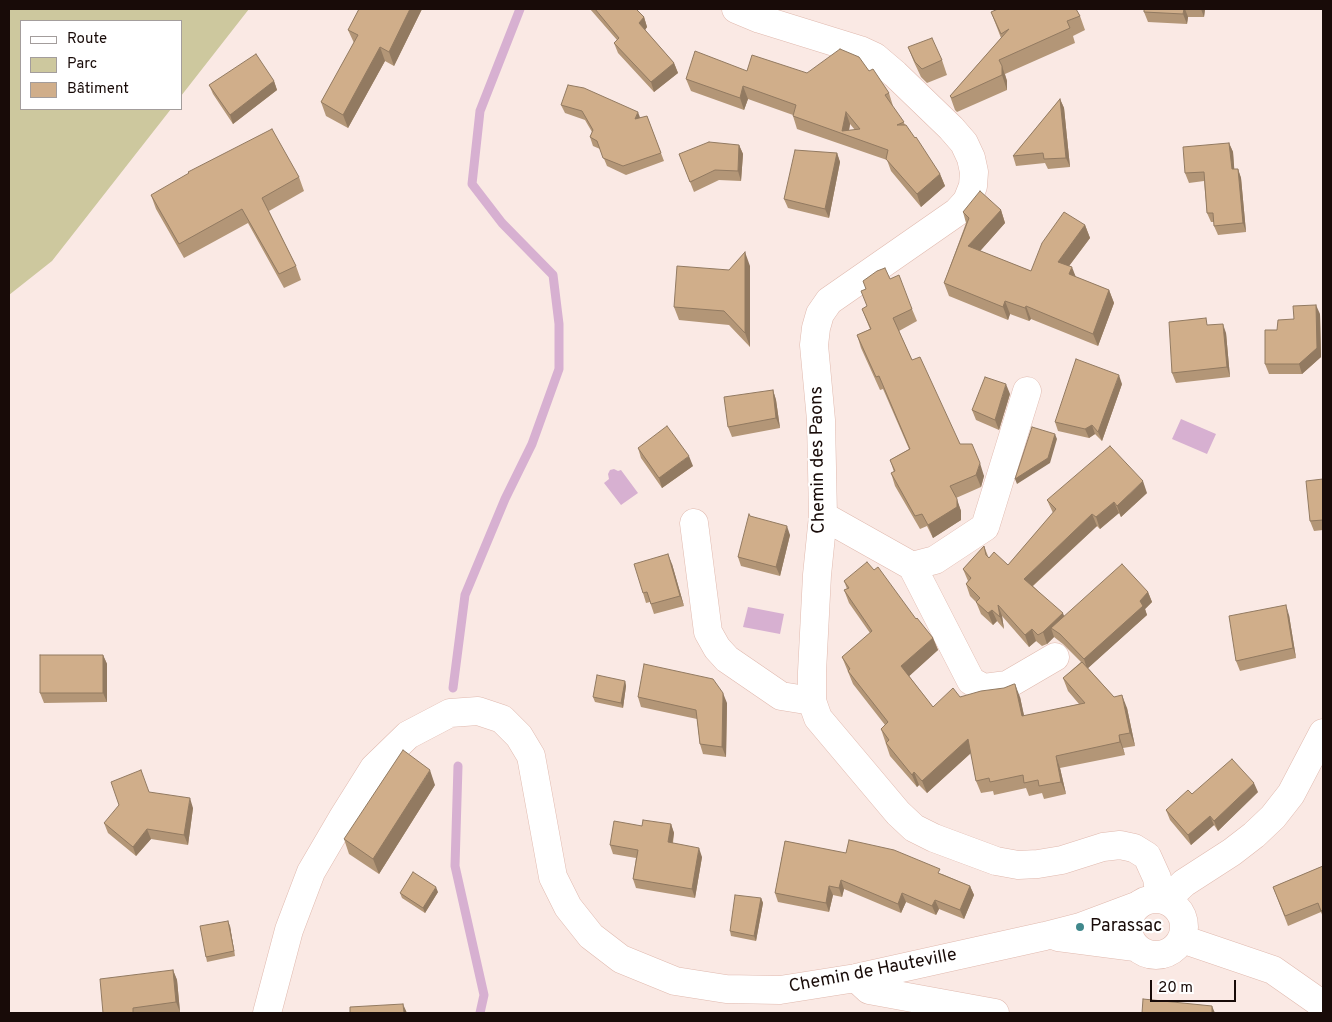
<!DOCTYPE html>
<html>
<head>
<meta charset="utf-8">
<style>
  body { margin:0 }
  #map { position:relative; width:1332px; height:1022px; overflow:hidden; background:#fae9e4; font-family:Overpass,sans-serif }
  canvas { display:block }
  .frame { position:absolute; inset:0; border:10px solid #180b08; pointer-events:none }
  .legend { position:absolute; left:20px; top:20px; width:162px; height:90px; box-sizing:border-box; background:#fff; border:1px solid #a39d9c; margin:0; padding:6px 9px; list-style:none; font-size:15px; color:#180b08 }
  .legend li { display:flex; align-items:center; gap:10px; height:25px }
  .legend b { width:25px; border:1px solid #a39d9c }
  .scale { position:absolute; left:1150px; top:980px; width:86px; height:22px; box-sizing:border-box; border:2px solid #180b08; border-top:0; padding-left:6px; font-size:15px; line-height:18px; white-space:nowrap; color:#180b08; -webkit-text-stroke:4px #fff; paint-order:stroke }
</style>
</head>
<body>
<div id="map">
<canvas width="1332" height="1022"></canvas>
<div class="frame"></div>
<ul class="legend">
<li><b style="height:6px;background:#fff"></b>Route</li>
<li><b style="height:14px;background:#cdc89e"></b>Parc</li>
<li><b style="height:14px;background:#d0ae8a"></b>Bâtiment</li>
</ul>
<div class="scale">20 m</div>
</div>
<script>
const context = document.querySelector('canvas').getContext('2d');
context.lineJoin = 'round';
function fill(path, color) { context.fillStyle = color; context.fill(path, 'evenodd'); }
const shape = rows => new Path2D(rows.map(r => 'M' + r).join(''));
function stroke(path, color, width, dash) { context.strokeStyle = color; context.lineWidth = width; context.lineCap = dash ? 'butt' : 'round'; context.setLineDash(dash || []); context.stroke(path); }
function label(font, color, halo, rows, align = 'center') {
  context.font = font + ' Overpass,sans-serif'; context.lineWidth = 4.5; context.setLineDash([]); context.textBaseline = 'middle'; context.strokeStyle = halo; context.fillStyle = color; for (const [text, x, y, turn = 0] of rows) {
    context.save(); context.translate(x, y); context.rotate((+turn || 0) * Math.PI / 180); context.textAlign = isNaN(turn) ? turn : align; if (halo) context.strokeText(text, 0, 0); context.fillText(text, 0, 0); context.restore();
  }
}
fill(shape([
  [9,9,249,9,181,96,181,21,21,21,21,109,171,109,52,261,9,295]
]), '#cdc89e');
fill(shape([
  [1181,419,1216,434,1207,454,1172,439],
  [614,469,618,471,621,470,638,493,621,505,604,483,609,479,608,474,610,470],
  [748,607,784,614,780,634,743,627]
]), '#d7b0d1');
stroke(shape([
  [453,688,465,595,505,499,532,444,559,369,559,324,553,275,502,223,472,184,480,111,520,9],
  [458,766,455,866,484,995,480,1013]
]), '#d7b0d1', 9);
const minor = shape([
  [736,9,760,19,860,50,875,57,895,74,951,128,964,143,971,158,974,172,973,186,967,201,957,212,829,301,820,314,816,328,814,345,821,420,823,516,817,575,812,672,812,701,818,718,898,813,914,828,934,838,996,861,1018,865,1038,864,1062,860,1103,847,1120,845,1134,848,1147,856,1157,878,1160,899],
  [823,516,912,566,935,560,985,527,1027,391],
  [694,523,708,632,717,648,727,659,781,696,812,701],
  [912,566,971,681,984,688,1007,685,1055,657],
  '1128 927a28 28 0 1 1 56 0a28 28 0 1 1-56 0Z',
  [1166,900,1184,883,1232,852,1254,835,1273,817,1291,794,1323,733],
  [1058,937,1135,947],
  [1182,939,1273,970,1323,1005],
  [856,978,869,990,995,1013],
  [267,1013,289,930,311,872,342,819,374,768,408,735,450,713,478,711,502,719,519,736,531,756,553,877,568,907,591,936,621,959,675,981,726,989,780,990,856,978,1045,936,1080,927,1136,906]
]);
stroke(minor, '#e0b9ae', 29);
stroke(minor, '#fff', 28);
fill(shape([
  [359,9,422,9,394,66,385,61,348,128,326,116,321,102,354,43,348,30],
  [590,9,636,9,644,17,647,27,645,30,674,63,678,73,654,92,618,53,614,43,617,40],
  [1144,9,1205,9,1204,17,1188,17,1187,24,1148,22,1144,12],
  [991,12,1080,16,1085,30,1073,36,1075,43,1005,74,1007,81,1007,90,957,112,955,110,950,96,1001,38],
  [908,47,942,60,947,75,927,83,921,77,914,62],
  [747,71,807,73,869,71,889,93,893,106,892,106,940,174,945,186,921,207,891,171,887,160,797,129,793,116,793,115,748,99,744,110,691,91,686,79],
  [850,124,855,130,849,130],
  [274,81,277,90,233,124,213,94,209,85],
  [1060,99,1064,108,1070,167,1048,169,1045,163,1016,166,1013,156],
  [561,105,640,118,647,116,664,161,626,175,607,166,600,149,593,146,590,137,592,132,585,120,565,113],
  [1229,143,1233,152,1234,169,1238,169,1241,178,1246,232,1218,235,1214,226,1214,222,1211,222,1207,213,1204,181,1189,183,1185,173],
  [739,145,743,154,741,181,719,180,694,192,679,154],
  [837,153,840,162,829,218,788,208,784,199],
  [299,177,304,191,269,211,296,266,301,280,284,288,248,223,184,258,156,209,151,195],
  [1001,210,1005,223,980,251,1031,271,1085,225,1090,238,1069,266,1076,277,1109,290,1114,303,1098,346,1031,319,1029,321,1010,314,1008,320,949,296,944,283,966,223,963,212],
  [750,266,750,347,729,325,679,320,674,307,729,270],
  [890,279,912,309,917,321,899,331,912,360,960,444,984,476,981,487,956,498,961,511,961,520,933,538,927,526,920,529,895,486,891,473,894,472,890,460,909,449,883,389,880,390,861,348,857,335,870,329,862,309,867,306],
  [1320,314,1321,357,1302,374,1269,374,1265,364,1277,330,1294,319],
  [1208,325,1226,333,1230,377,1176,383,1172,373],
  [1122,384,1102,441,1095,434,1089,438,1058,431,1055,422],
  [773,390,776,400,780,428,732,437,728,427],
  [1010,394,999,430,976,420,972,410],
  [638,448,693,466,662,488,641,458],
  [1323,479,1323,530,1314,531,1310,521],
  [1147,493,1121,517,1119,513,1100,529,1097,526,1033,586,1064,616,1148,592,1152,602,1145,609,1147,615,1088,668,1114,697,1127,708,1135,746,1123,748,1125,755,1060,768,1066,794,1044,799,1042,793,1029,796,1026,788,994,795,993,791,981,793,976,781,971,753,927,793,919,785,917,787,890,756,881,729,885,725,853,684,842,657,870,633,849,603,844,590,847,589,844,581,916,619,933,638,938,650,909,676,933,707,960,697,1020,697,1024,716,1079,704,1068,691,1063,678,1081,662,1063,644,1054,637,1047,644,1042,646,1036,641,1029,647,1002,616,1004,629,997,621,993,625,981,614,976,602,970,596,966,584,968,581,963,569,984,546,988,556,989,558,1008,565,1053,513,1047,500],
  [750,516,790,535,780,576,741,566,738,557],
  [672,564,684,606,654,614,650,602,646,603,643,593],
  [1289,615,1296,658,1240,671,1236,661],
  [103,655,107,664,107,702,44,703,40,693],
  [625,681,626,686,623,708,595,702,593,697],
  [638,697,727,703,726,757,703,754,700,744,697,719,641,707],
  [435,785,379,874,349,854,344,839],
  [149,792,193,808,188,845,151,839,136,856,108,833,104,823],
  [1258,792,1218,831,1214,825,1191,845,1170,820,1166,810,1192,794],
  [671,824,674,833,673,843,702,857,695,898,636,888,633,879,636,858,613,854,610,845,642,826],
  [785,841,942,874,970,886,974,895,964,919,939,909,936,915,906,902,901,913,844,889,842,897,833,895,829,912,778,902,775,893],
  [1323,866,1323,917,1321,912,1288,926,1273,887],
  [438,892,425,913,402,898,400,893],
  [761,898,763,903,756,941,731,936,730,931],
  [230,926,235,956,207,962,206,957],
  [173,970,177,980,180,1012,173,1013,103,1013]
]), '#b39677');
fill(shape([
  [410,9,422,9,394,66,389,52],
  [1184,9,1185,9,1188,17,1187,24,1183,14],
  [1201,9,1205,9,1204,17],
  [644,17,647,27,643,33,639,23],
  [380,47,385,61,348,128,343,115],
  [674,63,678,73,654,92,651,82],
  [1002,66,1007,81,1007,90,1002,75],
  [274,81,277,90,233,124,230,115],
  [743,86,748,99,744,110,740,98],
  [1060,99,1064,108,1070,167,1066,158],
  [638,112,641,120,635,119],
  [846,112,850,124,848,136,842,131],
  [1229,143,1233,152,1235,178,1232,169],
  [739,145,743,154,741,181,738,171],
  [837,153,840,162,829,218,825,209],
  [1238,169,1241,178,1246,232,1243,223],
  [940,174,945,186,921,207,917,194],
  [1001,210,1005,223,973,259,968,246],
  [1085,225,1090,238,1063,274,1058,262],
  [745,252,750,266,750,347,745,333],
  [1072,267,1077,280,1069,274],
  [1109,290,1114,303,1098,346,1093,334],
  [1005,301,1010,314,1008,320,1003,307],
  [1316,305,1320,314,1321,357,1302,374,1299,364],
  [1026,306,1031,319,1029,321,1025,308],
  [1223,324,1226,333,1230,377,1227,367],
  [1119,375,1122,384,1102,441,1098,432],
  [1006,384,1010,394,999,430,995,420],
  [773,390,776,400,780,428,776,418],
  [1092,425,1095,434,1089,438,1085,429],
  [1055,434,1057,439,1050,463,1017,484,1015,479],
  [689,456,693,466,662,488,659,478],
  [980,463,984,476,981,487,976,475],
  [1143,481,1147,493,1121,517,1117,506],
  [957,499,961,511,961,520,933,538,928,525],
  [1114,502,1119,513,1100,529,1096,517],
  [1092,514,1097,526,1028,590,1024,579],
  [787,526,790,535,780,576,776,567],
  [668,554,672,564,684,606,680,596],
  [1148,592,1152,602,1145,609,1147,615,1087,669,1084,659],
  [998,605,1002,616,1004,629,1000,617],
  [1286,605,1289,615,1296,658,1293,648],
  [992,610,997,621,993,625,988,613],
  [1063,613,1067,624,1051,628,1054,637,1047,644,1043,632],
  [1032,629,1036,641,1029,647,1025,635],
  [933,638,938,650,906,679,901,666],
  [103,655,107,664,107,702,103,693],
  [625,681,626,686,623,708,621,703],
  [1015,684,1020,697,1027,729,1022,716],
  [723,693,727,703,726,757,722,747],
  [1122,695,1127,708,1135,746,1130,733],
  [1119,735,1123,748,1125,755,1120,742],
  [968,739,972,752,927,793,922,781],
  [1056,756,1060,768,1066,794,1061,782],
  [430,770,435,785,379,874,373,859],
  [914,772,919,785,917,787,912,775],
  [1254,783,1258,792,1218,831,1214,821],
  [190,798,193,808,188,845,184,835],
  [1210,816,1214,825,1191,845,1188,835],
  [671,824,674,833,671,851,668,842],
  [147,829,151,839,136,856,133,847],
  [699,848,702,857,695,898,692,889],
  [841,880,844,889,842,897,839,888],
  [829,886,833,895,829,912,826,903],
  [970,886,974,895,964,919,960,910],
  [436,887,438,892,425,913,423,908],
  [902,893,906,902,901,913,898,904],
  [761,898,763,903,756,941,754,936],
  [935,900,939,909,936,915,932,906],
  [228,921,230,926,235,956],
  [173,970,177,980,180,1012,176,1002],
  [403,1004,407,1013,404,1013],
  [1212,1006,1215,1013,1212,1013]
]), '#927a61');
const building = shape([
  [359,9,410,9,389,52,380,47,343,115,321,102,358,35,348,30,359,9],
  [595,9,636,9,644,17,639,23,674,63,651,82,614,43,619,38,595,9],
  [998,9,1076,9,1080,16,1067,21,1070,28,999,60,1002,66,1002,75,952,98,950,96,1009,29,1001,34,991,12,998,9],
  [1144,9,1184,9,1183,14,1144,12,1144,9],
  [932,38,942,60,922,69,915,62,908,47,932,38],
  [840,49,859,57,869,71,873,69,889,93,885,95,904,122,897,125,906,125,915,138,916,137,940,174,917,194,886,159,888,150,793,116,796,105,743,86,740,98,686,79,695,51,747,71,752,55,807,73,840,49],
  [846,112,860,129,842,131,846,112],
  [256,54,274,81,230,115,209,85,256,54],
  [568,85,584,88,638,112,635,119,647,116,661,153,623,166,603,158,597,141,590,137,593,130,582,111,561,105,568,85],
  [1060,99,1066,158,1044,159,1043,153,1013,156,1060,99],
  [272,129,299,177,262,198,296,266,279,274,242,209,179,244,151,195,189,173,188,172,272,129],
  [709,142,739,145,738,171,715,170,690,182,679,154,709,142],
  [1229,143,1232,169,1238,169,1243,223,1214,226,1213,213,1207,213,1204,172,1185,173,1183,147,1229,143],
  [795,150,837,153,825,209,784,199,795,150],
  [980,191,1001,210,968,246,1031,271,1042,243,1064,212,1085,225,1058,262,1072,267,1069,274,1109,290,1093,334,1026,306,1025,308,1005,301,1003,307,944,283,969,218,963,212,980,191],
  [745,252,745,333,724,311,674,307,677,266,729,270,745,252],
  [885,268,890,279,899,275,912,309,893,318,912,360,920,357,960,444,972,444,980,463,976,475,950,486,957,499,957,507,928,525,922,514,915,516,891,473,895,471,890,460,910,449,879,376,876,377,857,335,871,329,862,309,867,306,861,291,866,289,863,281,877,271,885,268],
  [1316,305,1317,348,1299,364,1265,364,1265,330,1277,330,1278,320,1294,319,1293,306,1316,305],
  [1206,318,1207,325,1223,324,1227,367,1172,373,1169,322,1206,318],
  [1076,359,1119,375,1098,432,1092,425,1085,429,1055,422,1076,359],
  [985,377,1006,384,995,420,972,410,985,377],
  [773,390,776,418,728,427,724,397,773,390],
  [667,426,689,456,659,478,638,448,667,426],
  [1032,427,1055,434,1048,458,1015,479,1032,427],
  [1110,446,1143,481,1117,506,1114,502,1096,517,1092,514,1024,579,1063,613,1043,632,1038,635,1032,629,1025,635,998,605,1000,617,992,610,988,613,976,602,980,598,966,584,971,578,963,569,984,546,986,555,989,558,994,552,1008,565,1056,509,1047,500,1110,446],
  [1323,479,1323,520,1310,521,1306,481,1323,479],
  [749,514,750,516,787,526,776,567,738,557,749,514],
  [668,554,680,596,651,604,647,592,643,593,634,564,668,554],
  [867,562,874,570,878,567,916,619,917,618,933,638,901,666,933,707,953,688,960,697,981,691,1004,688,1014,684,1015,684,1022,716,1085,703,1063,678,1082,662,1114,697,1122,695,1130,733,1119,735,1120,742,1056,756,1061,782,1039,786,1038,780,1024,783,1023,775,990,782,989,778,976,781,968,739,922,781,914,772,912,775,886,743,889,740,881,729,888,722,848,671,850,669,842,657,872,631,844,590,849,588,844,581,867,562],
  [1122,564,1148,592,1140,601,1143,606,1084,659,1060,634,1051,628,1122,564],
  [1286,605,1293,648,1236,661,1229,616,1286,605],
  [40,655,103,655,103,693,40,693,40,655],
  [644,664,713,679,723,693,722,747,700,744,696,710,638,697,644,664],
  [597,675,625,681,621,703,593,697,597,675],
  [403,750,430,770,373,859,344,839,403,750],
  [1232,759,1254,783,1214,821,1210,816,1188,835,1166,810,1188,790,1192,794,1232,759],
  [141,770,149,792,190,798,184,835,147,829,133,847,104,823,119,805,111,782,141,770],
  [643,820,671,824,668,842,699,848,692,889,633,879,638,850,610,845,614,821,642,826,643,820],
  [849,840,894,850,940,869,938,873,970,886,960,910,935,900,932,906,902,893,898,904,841,880,839,888,829,886,826,903,775,893,785,841,846,853,849,840],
  [1323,866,1323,910,1321,911,1318,903,1285,916,1273,887,1323,866],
  [413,872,436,887,423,908,400,893,413,872],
  [735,895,761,898,754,936,730,931,735,895],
  [228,921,234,951,206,957,200,926,228,921],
  [173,970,176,1002,133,1008,133,1013,103,1013,100,979,173,970],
  [1143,999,1212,1006,1212,1013,1142,1013,1143,999],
  [403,1004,404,1013,350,1013,350,1007,403,1004]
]);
fill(building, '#d0ae8a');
stroke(building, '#927a61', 1);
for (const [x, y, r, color] of [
  [1080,927,5,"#40888c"]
]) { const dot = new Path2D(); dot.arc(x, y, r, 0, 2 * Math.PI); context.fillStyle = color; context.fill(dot); stroke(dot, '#fff', 2); }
label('18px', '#180b08', '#fff', [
  ["Chemin des Paons",819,460,-91],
  ["Chemin de Hauteville",873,972,-11]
]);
label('18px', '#180b08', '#fff', [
  ["Parassac",1090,927]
], 'left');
</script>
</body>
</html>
